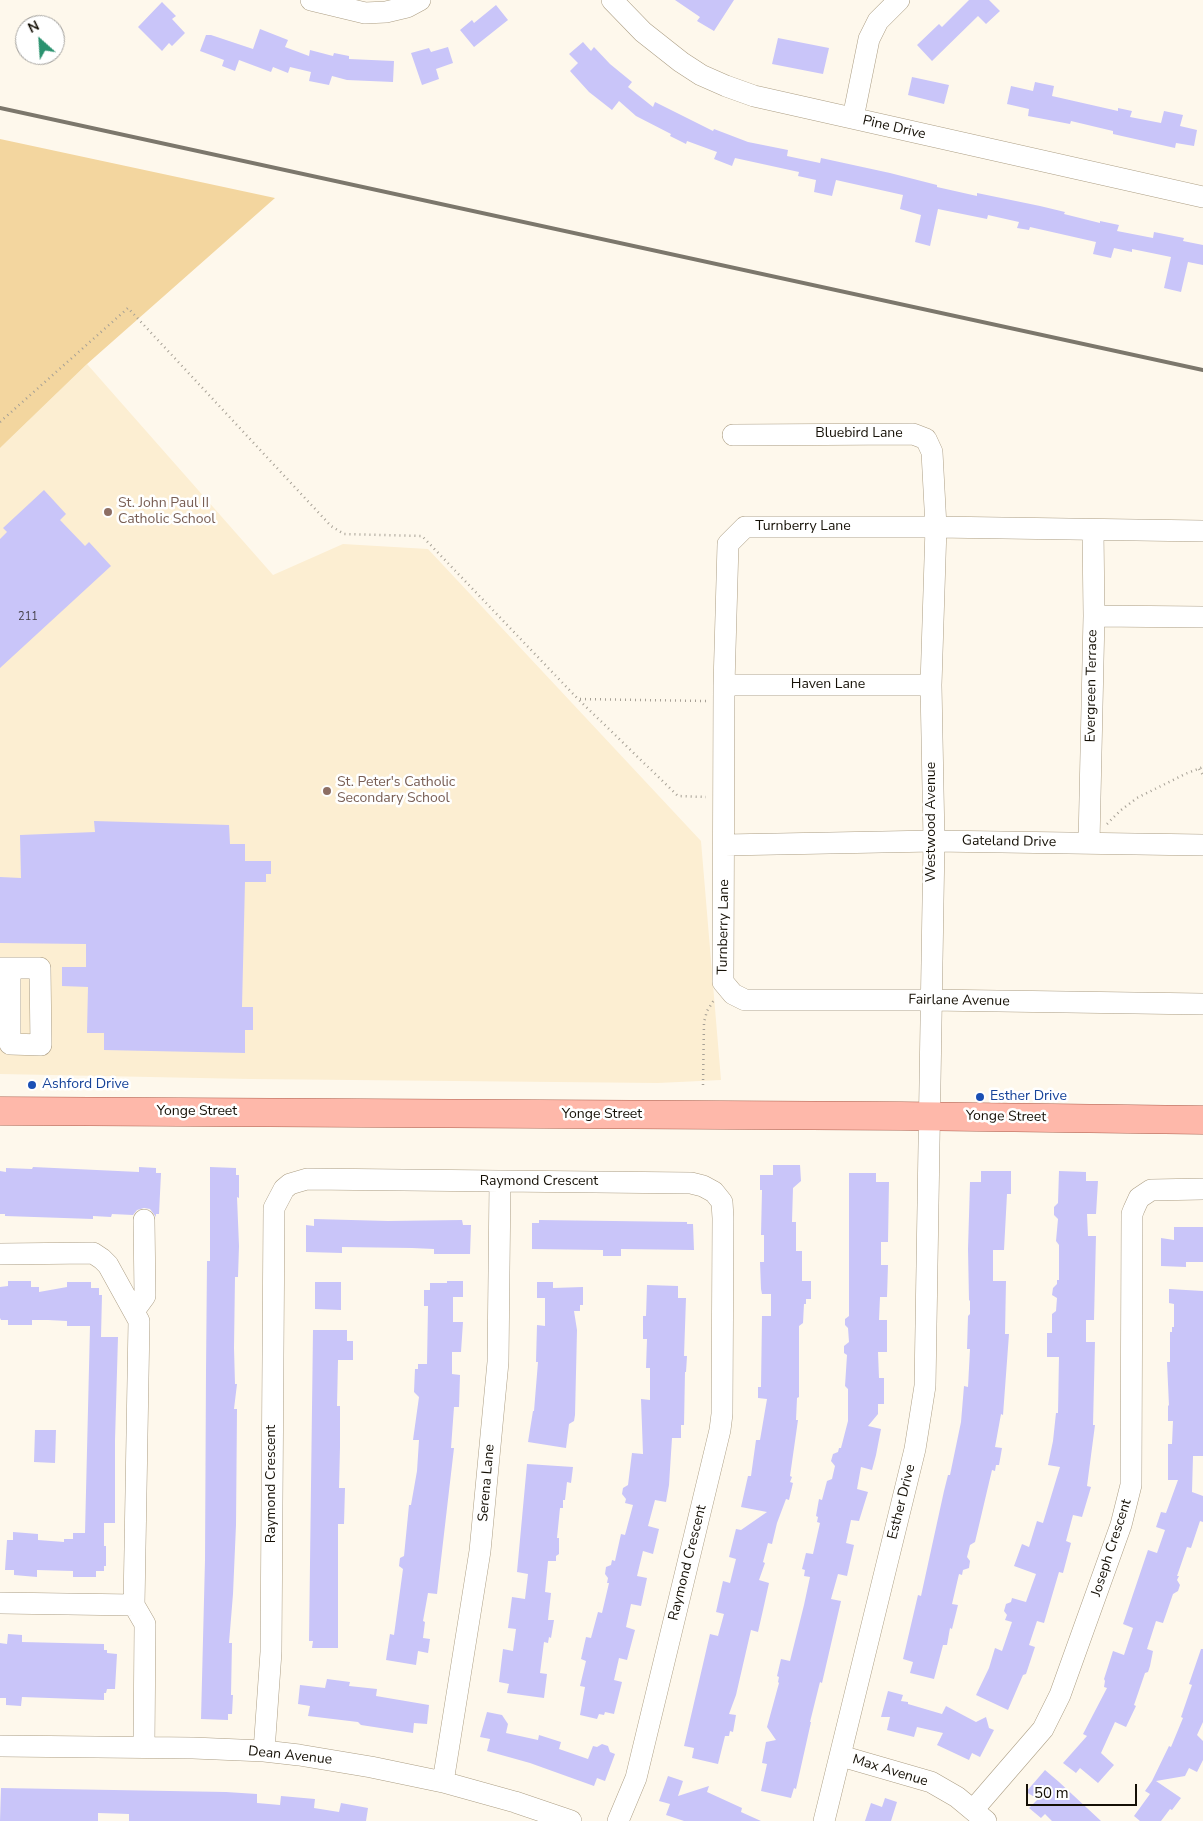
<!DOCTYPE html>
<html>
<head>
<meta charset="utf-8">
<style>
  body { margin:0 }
  #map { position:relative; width:1203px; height:1821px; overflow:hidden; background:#fef8ec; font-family:"Nunito Sans",sans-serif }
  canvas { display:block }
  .north { position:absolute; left:15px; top:15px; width:50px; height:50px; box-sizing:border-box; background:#fff; border:1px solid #a19f9b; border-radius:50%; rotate:334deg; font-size:14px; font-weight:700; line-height:20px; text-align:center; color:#151006 }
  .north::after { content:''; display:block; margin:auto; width:18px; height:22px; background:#2a926f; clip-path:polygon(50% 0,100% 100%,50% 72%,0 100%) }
  .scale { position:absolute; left:1026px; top:1784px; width:111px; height:22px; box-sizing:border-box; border:2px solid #151006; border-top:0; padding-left:6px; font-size:15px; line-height:18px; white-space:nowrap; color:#151006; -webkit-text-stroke:4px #fff; paint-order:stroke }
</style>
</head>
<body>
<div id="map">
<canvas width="1203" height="1821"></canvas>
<div class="north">N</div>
<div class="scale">50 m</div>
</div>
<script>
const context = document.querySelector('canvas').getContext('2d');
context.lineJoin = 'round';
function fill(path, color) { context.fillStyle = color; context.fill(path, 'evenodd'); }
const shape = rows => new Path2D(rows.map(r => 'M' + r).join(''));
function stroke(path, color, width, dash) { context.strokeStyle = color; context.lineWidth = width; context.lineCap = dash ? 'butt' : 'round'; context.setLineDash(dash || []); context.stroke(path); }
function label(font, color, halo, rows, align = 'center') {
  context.font = font + ' "Nunito Sans",sans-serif'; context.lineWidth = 5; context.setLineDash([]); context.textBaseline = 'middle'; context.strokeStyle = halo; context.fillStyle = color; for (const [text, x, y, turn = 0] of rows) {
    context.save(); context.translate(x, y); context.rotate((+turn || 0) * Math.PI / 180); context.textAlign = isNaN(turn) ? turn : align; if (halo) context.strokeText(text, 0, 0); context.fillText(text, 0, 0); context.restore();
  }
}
fill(shape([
  [87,364,273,575,343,544,428,549,701,841,721,1080,658,1083,250,1079,0,1074,0,448]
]), '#fceed2');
fill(shape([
  [0,139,275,198,87,364,0,448]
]), '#f3d69f');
fill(shape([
  [675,0,734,0,714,31,697,21,700,17],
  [969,0,989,0,1000,11,986,24,978,16,932,61,917,45,939,24,942,27],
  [162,2,176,16,172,19,185,33,172,46,169,43,162,51,138,27],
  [496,5,508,20,474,47,460,30,472,20,474,23],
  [260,29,288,40,285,47,309,56,310,50,333,56,334,53,349,56,349,59,394,61,393,82,347,80,332,76,329,85,309,81,311,72,290,67,288,73,273,67,271,72,239,60,235,71,222,66,224,60,200,51,206,35,211,35,253,49],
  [778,38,829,48,823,74,772,64],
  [583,42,591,51,594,47,610,64,632,82,628,87,653,107,655,102,713,131,714,129,748,142,788,150,787,156,820,163,821,158,890,173,937,185,937,187,977,196,977,193,1040,206,1065,212,1064,214,1100,223,1100,221,1119,225,1117,231,1153,238,1154,232,1184,238,1183,241,1203,245,1203,265,1188,262,1181,292,1164,288,1171,257,1132,249,1132,252,1114,248,1111,258,1093,254,1096,242,1030,227,1029,230,1017,228,1019,222,988,215,987,219,938,209,930,246,915,242,921,215,900,209,903,195,836,180,832,196,814,192,816,180,798,176,799,172,735,158,732,166,714,159,717,152,687,141,686,144,670,136,671,134,636,116,619,101,612,110,589,92,570,71,578,63,569,54],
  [448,47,453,63,436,69,439,79,422,85,411,53,429,48,431,52],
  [912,77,949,85,944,104,908,95],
  [1035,82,1054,86,1052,96,1118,111,1118,108,1132,111,1130,117,1161,123,1164,111,1183,115,1180,126,1197,130,1194,146,1176,143,1175,148,1113,134,1113,131,1071,121,1070,124,1028,116,1029,109,1007,104,1011,86,1033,91],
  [44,490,66,514,60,520,85,546,89,542,111,566,0,668,0,539,7,532,3,528],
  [94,821,229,825,230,844,245,844,245,861,271,861,271,874,266,874,266,882,245,882,242,1007,253,1007,253,1030,245,1030,245,1053,104,1050,104,1033,87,1033,88,987,62,986,62,967,86,967,86,944,0,943,0,877,21,878,20,835,95,832],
  [773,1165,800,1165,801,1181,793,1188,792,1222,796,1222,796,1251,802,1251,802,1281,811,1281,811,1299,806,1299,806,1304,804,1304,803,1323,799,1326,799,1397,797,1398,796,1420,798,1420,790,1476,792,1477,790,1482,793,1483,789,1500,786,1499,777,1523,772,1544,768,1543,763,1562,765,1563,759,1580,769,1583,763,1610,758,1632,751,1630,736,1695,729,1714,736,1715,733,1732,730,1731,729,1736,725,1736,718,1764,692,1758,694,1748,684,1746,710,1634,718,1636,724,1614,716,1612,723,1581,730,1583,736,1559,729,1557,736,1529,741,1530,767,1512,741,1507,748,1476,751,1476,756,1440,760,1440,767,1399,758,1398,758,1387,761,1387,762,1316,771,1316,771,1294,762,1294,761,1289,760,1262,764,1262,764,1235,761,1235,762,1190,760,1190,760,1175,773,1175],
  [33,1167,139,1172,139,1167,156,1168,156,1173,161,1173,159,1214,156,1214,156,1217,150,1209,144,1208,137,1210,133,1215,112,1214,111,1217,93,1216,93,1219,5,1216,5,1214,0,1214,0,1171,6,1172,6,1168,32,1169],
  [210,1167,236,1168,236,1175,239,1175,239,1198,237,1197,239,1246,238,1277,235,1277,234,1348,235,1384,237,1384,234,1409,237,1409,236,1525,233,1594,229,1643,232,1643,231,1695,233,1695,232,1714,228,1714,228,1720,201,1719,205,1560,206,1371,207,1261,210,1261],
  [981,1171,1011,1171,1011,1194,1007,1194,1004,1250,993,1250,993,1281,1006,1281,1005,1334,1009,1334,1003,1415,1001,1414,995,1447,1002,1448,999,1465,996,1465,995,1471,992,1470,975,1542,970,1545,967,1557,970,1561,969,1568,963,1570,962,1575,959,1574,952,1604,958,1605,952,1629,950,1628,947,1645,943,1645,934,1679,910,1673,913,1662,903,1659,918,1595,921,1596,944,1491,948,1475,950,1475,961,1422,964,1386,968,1387,970,1349,967,1349,968,1316,970,1314,970,1301,969,1300,968,1249,970,1182,981,1182],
  [1059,1171,1086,1172,1086,1181,1098,1181,1096,1214,1087,1214,1088,1236,1096,1236,1094,1320,1086,1320,1086,1342,1095,1342,1093,1425,1095,1425,1087,1486,1091,1487,1082,1517,1073,1515,1066,1541,1071,1543,1063,1573,1059,1572,1044,1623,1037,1621,1029,1645,1035,1647,1026,1674,1023,1675,1008,1710,976,1695,989,1668,995,1648,1002,1651,1012,1622,1005,1620,1007,1615,1004,1611,1006,1604,1011,1602,1012,1598,1026,1602,1036,1574,1014,1566,1022,1544,1029,1547,1037,1521,1043,1523,1060,1467,1048,1465,1053,1441,1056,1413,1058,1413,1059,1357,1047,1357,1047,1333,1052,1333,1052,1314,1056,1311,1057,1298,1052,1295,1053,1288,1057,1284,1057,1280,1059,1280,1059,1245,1056,1241,1058,1219,1054,1215,1054,1207,1058,1203],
  [849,1173,876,1173,876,1182,889,1182,888,1242,881,1242,881,1265,888,1265,887,1297,880,1297,879,1320,887,1320,887,1352,878,1352,879,1378,884,1378,884,1404,878,1404,878,1414,868,1426,881,1429,876,1455,872,1470,861,1467,857,1489,868,1492,859,1521,851,1520,846,1543,854,1545,847,1576,838,1574,831,1599,841,1601,822,1683,820,1682,810,1722,811,1722,796,1789,794,1788,791,1798,761,1791,767,1764,762,1763,766,1742,776,1740,767,1727,779,1683,778,1682,779,1677,777,1676,781,1659,790,1661,804,1605,810,1577,804,1576,805,1570,802,1569,806,1553,813,1554,820,1523,817,1522,818,1517,816,1516,819,1499,822,1500,827,1481,832,1479,835,1466,831,1461,833,1454,838,1452,839,1448,841,1448,848,1421,848,1389,845,1386,847,1355,844,1353,844,1346,849,1342,848,1328,845,1325,845,1319,849,1316],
  [314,1219,388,1221,462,1220,463,1225,471,1225,470,1254,434,1254,434,1249,412,1248,342,1247,342,1253,306,1252,306,1225,314,1226],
  [539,1220,687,1222,687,1224,693,1224,694,1250,621,1249,621,1256,603,1256,603,1250,532,1249,532,1223,539,1223],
  [1174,1227,1203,1227,1203,1262,1186,1262,1186,1267,1161,1266,1161,1238,1174,1240],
  [8,1281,31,1281,31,1287,39,1287,39,1292,67,1287,67,1282,91,1282,91,1288,99,1288,99,1295,102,1295,101,1337,118,1337,115,1440,115,1523,104,1523,104,1546,106,1546,106,1566,104,1566,104,1571,96,1571,96,1577,73,1577,73,1571,37,1570,37,1577,14,1575,14,1570,5,1570,7,1540,13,1540,13,1532,38,1534,38,1540,64,1542,64,1539,73,1539,73,1533,85,1533,90,1326,67,1326,67,1321,48,1320,32,1320,32,1325,8,1325,8,1320,1,1320,0,1318,0,1287,8,1286],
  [447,1281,463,1281,463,1297,453,1297,453,1322,463,1322,461,1352,452,1352,452,1374,460,1375,459,1407,454,1407,451,1448,454,1448,437,1594,428,1593,423,1621,425,1622,423,1638,430,1639,428,1653,418,1651,416,1665,386,1660,390,1634,394,1635,403,1569,399,1566,400,1558,404,1556,409,1505,411,1505,417,1471,419,1440,413,1440,419,1397,414,1392,415,1369,418,1369,418,1364,427,1364,428,1306,424,1306,424,1290,430,1290,430,1283,447,1283],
  [315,1282,341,1282,341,1310,315,1309],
  [537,1282,553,1282,553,1288,583,1287,583,1305,580,1305,580,1311,574,1311,577,1330,575,1415,574,1421,569,1424,566,1448,528,1442,533,1411,534,1411,538,1362,536,1362,537,1325,545,1326,545,1298,537,1298],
  [647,1285,678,1286,678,1298,686,1298,684,1356,687,1356,686,1372,685,1372,684,1425,681,1425,681,1438,672,1438,669,1485,666,1502,655,1500,648,1526,659,1529,653,1554,643,1551,637,1576,647,1578,641,1606,631,1604,626,1627,635,1630,627,1660,619,1658,614,1680,622,1682,614,1714,605,1712,604,1715,599,1714,597,1719,580,1715,585,1687,580,1686,586,1661,581,1659,586,1637,591,1638,598,1612,602,1613,609,1583,607,1583,608,1578,605,1574,606,1567,611,1565,612,1560,615,1561,621,1534,625,1535,633,1505,625,1503,626,1499,622,1494,623,1488,628,1485,632,1453,643,1454,641,1399,650,1400,650,1368,646,1368,647,1339,643,1339,643,1316,646,1316],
  [1169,1289,1203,1291,1203,1456,1193,1456,1192,1492,1203,1496,1203,1522,1200,1521,1191,1548,1187,1547,1177,1576,1179,1576,1177,1580,1180,1585,1178,1591,1173,1594,1163,1623,1156,1621,1147,1649,1153,1651,1150,1666,1148,1672,1145,1673,1134,1705,1136,1706,1126,1727,1115,1722,1101,1753,1114,1765,1098,1783,1080,1768,1076,1773,1063,1763,1087,1736,1083,1734,1107,1688,1104,1687,1105,1681,1104,1679,1113,1651,1124,1655,1133,1628,1123,1624,1148,1550,1157,1553,1165,1530,1156,1527,1161,1512,1166,1513,1178,1480,1168,1480,1168,1444,1172,1444,1173,1421,1168,1421,1168,1405,1169,1406,1167,1362,1170,1362,1170,1332,1172,1332,1172,1327,1174,1327,1174,1304,1169,1303],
  [313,1330,347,1330,347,1341,353,1341,353,1360,338,1360,337,1406,340,1406,340,1447,339,1488,345,1488,344,1524,338,1524,338,1648,312,1648,313,1641,309,1641],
  [35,1430,56,1430,55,1463,34,1462],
  [527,1464,573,1467,571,1483,567,1482,565,1500,563,1500,563,1508,560,1508,557,1538,559,1538,559,1554,556,1556,556,1561,548,1561,545,1592,551,1593,548,1620,554,1620,551,1638,549,1637,548,1643,544,1642,540,1673,547,1674,544,1698,507,1693,509,1684,499,1682,503,1649,513,1651,516,1629,508,1628,512,1597,525,1599,528,1574,517,1572],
  [8,1634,22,1635,22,1642,104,1644,104,1650,107,1650,107,1653,117,1654,115,1689,107,1689,106,1693,104,1693,104,1700,22,1697,21,1706,6,1705,6,1698,0,1698,0,1643,7,1644],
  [1201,1649,1203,1649,1203,1722,1197,1735,1203,1741,1203,1760,1197,1772,1189,1768,1185,1776,1156,1781,1181,1798,1172,1810,1170,1809,1161,1821,1140,1821,1134,1816,1150,1794,1145,1791,1152,1781,1169,1746,1171,1747,1183,1718,1181,1717,1192,1685,1189,1684],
  [327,1679,350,1682,349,1686,377,1689,376,1696,429,1705,427,1724,414,1723,413,1733,361,1725,358,1722,308,1716,310,1706,298,1704,300,1685,325,1688],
  [888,1691,903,1695,901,1701,908,1702,908,1704,942,1714,946,1706,976,1722,986,1717,989,1728,994,1730,980,1757,972,1753,969,1760,937,1745,943,1733,917,1727,914,1737,887,1730,890,1717,881,1717],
  [487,1712,502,1715,508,1724,506,1733,538,1740,539,1735,561,1742,559,1749,588,1759,593,1746,597,1747,602,1744,608,1746,610,1752,615,1754,605,1781,597,1778,594,1786,530,1763,487,1751,490,1739,480,1737],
  [1045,1770,1059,1782,1101,1821,1052,1821,1045,1814,1041,1818,1029,1808,1038,1799,1026,1792],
  [668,1776,683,1781,678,1796,709,1786,707,1792,742,1808,741,1812,761,1821,684,1821,666,1815,670,1804,659,1801],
  [1,1788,226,1792,257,1794,257,1803,280,1805,281,1796,315,1799,314,1808,339,1812,341,1803,368,1808,366,1821,129,1821,129,1814,98,1813,98,1821,0,1821],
  [885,1798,897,1802,891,1821,865,1821,871,1803,882,1807]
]), '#c9c5f9');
const minor = shape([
  [311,0,365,13,386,12,407,7,420,0],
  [612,0,643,32,681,62,701,75,726,86,754,96,1203,197],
  [853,118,869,39,878,21,899,0],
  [733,435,913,434,926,439,932,452,936,527,931,685,934,841,925,1386,915,1449,824,1821],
  [1203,531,936,527,745,527,728,544,724,685,723,982,733,994,745,1000,930,1000,1203,1004],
  [1094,616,1203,617],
  [724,685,931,685],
  [1089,843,1094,616,1093,530],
  [725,845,934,841,1203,845],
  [0,968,40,968,41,1045,10,1044,10,968],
  [0,1254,93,1253,102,1259,108,1265,139,1321,134,1605,145,1624,144,1747],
  [134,1311,145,1296,144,1220],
  [0,1603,134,1605],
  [0,1746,193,1748,264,1751,299,1755,371,1767,443,1782,515,1802,571,1821],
  [264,1751,271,1652,274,1208,284,1189,290,1184,307,1179,691,1183,703,1186,714,1192,722,1202,723,1218,722,1414,720,1430,636,1778,618,1821],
  [841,1756,931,1782,957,1797,986,1821],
  [443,1782,480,1551,498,1362,500,1182],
  [973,1810,1043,1729,1060,1695,1121,1525,1131,1485,1132,1214,1134,1209,1139,1198,1151,1190,1203,1189]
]);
const major = shape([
  [0,1111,901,1116,1203,1120]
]);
stroke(minor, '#ac9e84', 22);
stroke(major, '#ac5e4c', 29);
stroke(shape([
  [0,422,128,308,331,526,344,534,422,536,578,699],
  [706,701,578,699,678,796,706,797],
  [1199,769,1203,775],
  [1107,824,1121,810,1137,798,1185,774,1203,767],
  [703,1085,704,1022,707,1011,714,1000]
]), '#a6a095', 2.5, [1, 4]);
stroke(minor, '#fff', 21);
stroke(major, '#feb8aa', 28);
stroke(shape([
  [0,108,1203,370]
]), '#7c776c', 4);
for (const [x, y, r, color] of [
  [108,512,5,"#8d6e63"],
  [327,791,5,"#8d6e63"],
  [32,1085,5,"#1a4fb4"],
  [980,1097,5,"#1a4fb4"]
]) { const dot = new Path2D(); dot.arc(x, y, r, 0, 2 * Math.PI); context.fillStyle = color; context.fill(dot); stroke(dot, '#fff', 2); }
label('11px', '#423d43', null, [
  ["211",28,617]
]);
label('14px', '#151006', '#fff', [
  ["Pine Drive",894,128,13],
  ["Bluebird Lane",859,434],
  ["Turnberry Lane",803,527],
  ["Haven Lane",828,685],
  ["Evergreen Terrace",1092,686,-89],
  ["Westwood Avenue",932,822,-90],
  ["Gateland Drive",1009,842,1],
  ["Turnberry Lane",724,927,-89],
  ["Fairlane Avenue",959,1001,1],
  ["Yonge Street",197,1112],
  ["Yonge Street",602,1115],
  ["Yonge Street",1006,1117,1],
  ["Raymond Crescent",539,1182],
  ["Serena Lane",487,1483,-85],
  ["Raymond Crescent",272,1484,-90],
  ["Esther Drive",902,1502,-76],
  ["Joseph Crescent",1112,1548,-72],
  ["Raymond Crescent",688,1563,-76],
  ["Dean Avenue",290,1756,6],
  ["Max Avenue",890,1771,17]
]);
label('14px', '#785e54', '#fff', [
  ["St. John Paul II",118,504],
  ["Catholic School",118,520],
  ["St. Peter's Catholic",337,783],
  ["Secondary School",337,799]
], 'left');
label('14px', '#164399', '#fff', [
  ["Ashford Drive",42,1085],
  ["Esther Drive",990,1097]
], 'left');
</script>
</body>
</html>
